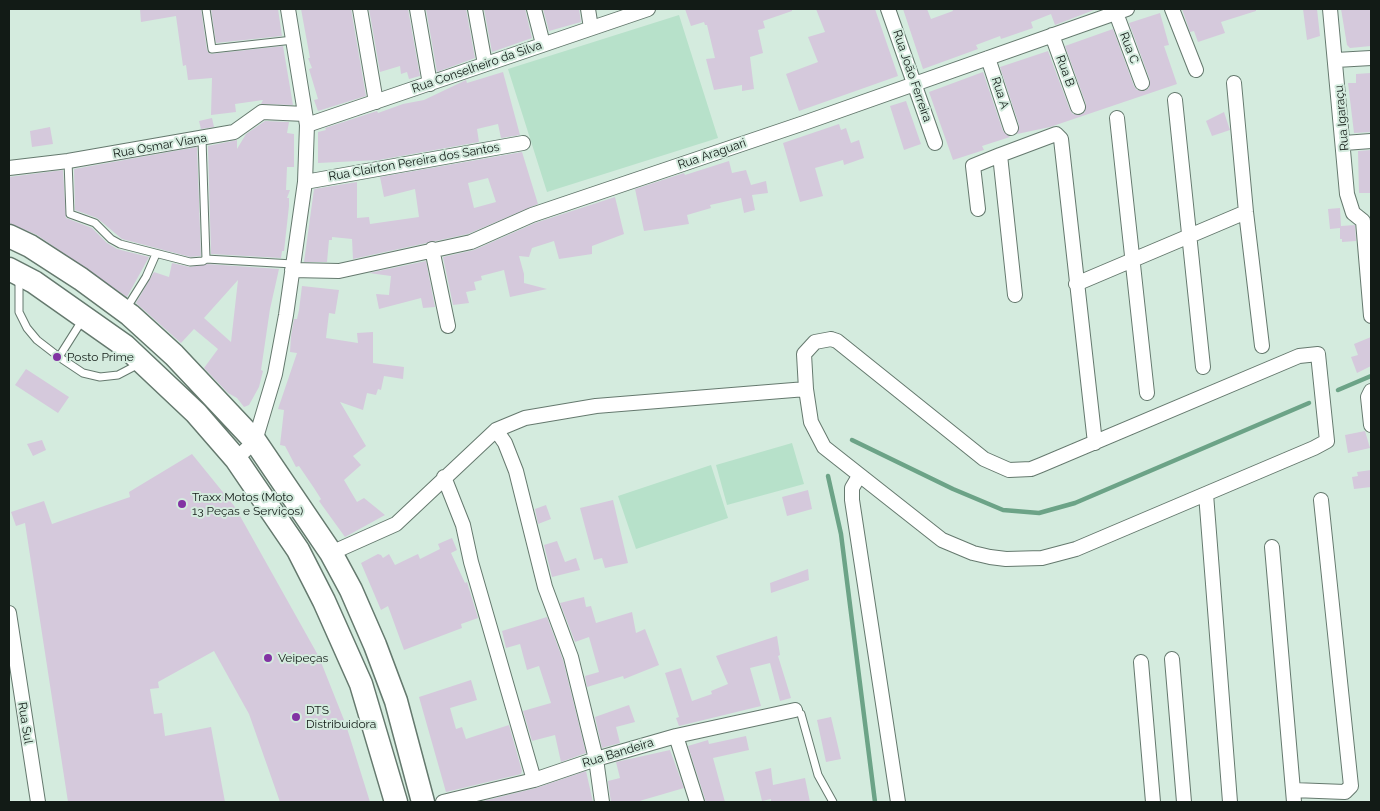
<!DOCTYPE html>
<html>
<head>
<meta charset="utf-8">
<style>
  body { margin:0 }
  #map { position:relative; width:1380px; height:811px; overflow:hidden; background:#d4ebde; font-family:Raleway,sans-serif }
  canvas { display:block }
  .frame { position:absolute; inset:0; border:10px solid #121b16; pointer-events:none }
</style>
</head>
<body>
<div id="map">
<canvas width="1380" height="811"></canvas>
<div class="frame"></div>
</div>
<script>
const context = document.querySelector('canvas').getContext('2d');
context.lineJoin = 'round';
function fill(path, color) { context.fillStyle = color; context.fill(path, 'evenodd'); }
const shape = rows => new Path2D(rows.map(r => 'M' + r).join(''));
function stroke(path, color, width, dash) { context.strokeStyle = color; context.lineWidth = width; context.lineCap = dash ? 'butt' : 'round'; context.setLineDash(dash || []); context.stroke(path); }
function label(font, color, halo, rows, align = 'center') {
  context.font = font + ' Raleway,sans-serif'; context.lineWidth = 4; context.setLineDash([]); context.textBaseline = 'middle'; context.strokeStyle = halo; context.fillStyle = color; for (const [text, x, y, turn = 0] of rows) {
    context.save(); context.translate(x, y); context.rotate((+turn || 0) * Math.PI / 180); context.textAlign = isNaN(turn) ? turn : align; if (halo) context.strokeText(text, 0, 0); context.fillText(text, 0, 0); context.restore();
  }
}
fill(shape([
  [679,15,718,138,547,192,508,69],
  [792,443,804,484,727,505,716,465],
  [711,465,728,518,636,549,618,496]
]), '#b7e1ca');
stroke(shape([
  [1338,390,1371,376],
  [852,440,953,489,1003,510,1039,513,1075,503,1309,403],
  [828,476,841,534,875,802]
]), '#6ca387', 4.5);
fill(shape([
  [140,9,201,9,207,50,210,54,283,46,293,105,261,104,263,100,235,104,236,112,211,115,212,78,188,80,186,65,183,66,176,16,141,22],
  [211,9,278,9,282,36,216,43],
  [301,9,351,9,366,96,318,111,314,100,318,99,309,69,312,68,308,58,310,58],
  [369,9,408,9,420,76,409,79,407,72,401,74,400,66,380,72],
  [426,9,466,9,475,58,437,72],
  [484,9,525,9,532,38,492,52],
  [543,9,579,9,581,22,549,31],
  [685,9,792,9,792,11,763,21,765,28,758,30,763,53,750,57,754,89,742,91,742,85,714,90,706,59,715,58,707,25,705,25,704,22,691,26],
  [816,9,875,9,898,76,799,111,786,74,818,62,808,37,825,32],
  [903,9,927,9,931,19,953,11,952,9,1094,10,1055,25,1051,14,1031,22,1033,28,1001,39,1000,36,976,45,978,49,923,69],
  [1182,9,1256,9,1256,11,1221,22,1225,33,1198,42,1194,31,1190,32],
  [1303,9,1317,9,1320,36,1307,40],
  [1341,9,1371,10,1371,46,1350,48,1347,45],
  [1160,13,1169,45,1164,46,1177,84,1050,127,1017,134,1019,125,1000,67,1048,51,1070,110,1073,114,1080,115,1085,112,1086,104,1065,46,1113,29,1134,86,1137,90,1145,91,1149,88,1150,80,1129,23],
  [503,72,520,135,501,138,498,124,477,129,479,142,379,160,318,163,318,132,326,130,325,128,377,111,378,113,403,104,424,100,466,80,467,83],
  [983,72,1003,131,1010,137,982,146,984,150,953,160,929,92],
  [1371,73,1371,132,1354,133,1348,83,1356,83,1356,74],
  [906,101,921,144,904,150,890,106],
  [1224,112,1230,130,1212,136,1206,121],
  [212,118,214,127,201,129,199,121],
  [265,121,289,122,287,133,294,134,294,167,287,167,286,190,290,190,287,198,289,198,289,206,284,251,282,251,281,258,211,254,208,146,237,140,237,149,246,134],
  [839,124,841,130,846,128,851,143,859,140,864,158,844,165,843,160,815,168,823,196,800,202,783,143],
  [50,127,53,144,32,147,30,131],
  [197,147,201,256,190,257,122,239,97,218,75,210,74,169],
  [1371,150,1371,193,1359,193,1358,151],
  [522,152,538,204,468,234,353,259,352,239,332,237,332,240,329,240,327,262,304,262,314,189,357,182,357,218,369,217,370,224,419,217,415,189,384,197,380,177],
  [488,178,496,202,474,208,468,183],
  [729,161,732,173,746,170,751,185,766,181,768,193,752,195,755,210,744,213,741,198,710,205,711,208,687,215,689,224,644,231,635,189,684,173,685,175],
  [63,170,66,218,92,228,107,243,117,249,149,257,127,297,37,235,9,223,9,177],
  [615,197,624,234,592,246,592,254,559,259,554,241,532,248,529,257,519,256,524,274,524,283,547,289,510,297,504,270,481,276,482,280,474,282,476,290,466,292,469,303,453,305,443,257,474,250,535,223],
  [1340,208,1341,226,1355,225,1356,241,1342,242,1342,239,1340,239,1340,228,1330,229,1328,209],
  [426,261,435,307,423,308,421,298,379,309,376,294,389,295,391,276,369,273],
  [172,263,190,267,207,264,279,269,270,309,261,370,263,371,259,387,249,405,244,407,237,398,228,393,204,368,218,349,194,329,181,343,136,303,154,272,169,277],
  [238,280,231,342,204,318],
  [302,286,339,290,335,314,329,313,326,338,358,343,357,333,373,332,373,363,404,367,403,379,384,376,381,390,378,389,376,395,367,393,363,410,340,402,366,446,353,456,361,465,344,480,357,502,364,498,385,515,345,537,319,501,321,499,314,488,299,466,296,467,285,446,280,445,284,410,278,409,297,353,290,352,291,336,294,319,297,319,299,310],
  [1371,337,1371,366,1357,373,1351,357,1358,355,1354,344],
  [26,369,69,397,58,413,15,385],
  [1365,431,1370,448,1348,453,1345,435],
  [42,440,46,450,33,456,27,444],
  [192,454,235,507,319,657,346,725,370,802,280,802,249,714,214,651,158,682,159,688,150,689,154,714,162,713,165,736,211,727,225,802,68,802,25,523,16,526,11,512,44,501,52,524,130,497,129,492],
  [1371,470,1371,487,1354,489,1352,477,1358,476,1357,472],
  [808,490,812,509,787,516,782,497],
  [613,500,628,563,605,568,602,558,594,560,580,508],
  [546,505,551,519,538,524,535,509],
  [452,538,457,550,451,553,465,583,467,582,478,618,461,624,462,628,404,650,388,606,381,610,361,563,378,554,381,555,383,558,389,554,395,565,418,554,420,559,440,549,438,544],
  [557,541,565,562,576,558,580,570,552,577,544,545],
  [808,569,809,580,771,593,770,583],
  [584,597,586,607,591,606,596,623,632,612,636,633,645,629,659,665,624,679,623,676,587,687,585,676,599,672,589,637,575,642,560,603],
  [547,617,563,660,586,753,561,762,555,735,532,741,523,711,551,703,539,666,527,670,520,644,506,648,502,631],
  [777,636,780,655,778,656,791,698,780,701,770,663,750,668,761,706,679,726,676,718,679,717,665,673,681,668,692,701,712,694,711,691,728,684,716,656],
  [471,680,477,700,450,708,456,729,462,727,466,739,509,725,522,771,521,774,446,792,419,697],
  [629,705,635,722,616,727,620,743,602,748,595,717],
  [831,717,841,759,826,762,817,720],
  [746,736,749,750,713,758,725,802,706,802,688,746,708,740,709,744],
  [670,750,684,788,636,802,611,802,608,781,620,778,616,762],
  [771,768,773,785,805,778,810,802,771,802,771,799,762,801,755,772],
  [586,771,593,802,479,802,536,788]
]), '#d5c9dc');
const lane = shape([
  [206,9,212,49,293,40],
  [202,139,206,259],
  [68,161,70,214,95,223,111,239,120,244,190,262,203,261,206,259,293,264],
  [19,279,19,312,27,328,37,340,59,357,83,373,100,377,118,375,139,364],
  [126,309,146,277,156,254],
  [59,357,83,319],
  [795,710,801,714,818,775,833,802]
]);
const street = shape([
  [360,9,376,102],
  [417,9,430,84],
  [475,9,485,64],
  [534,9,543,44],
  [588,9,591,28],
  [888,9,935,143],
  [1172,9,1196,70],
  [1330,9,1347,194,1353,213,1363,221],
  [1116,13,1142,83],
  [1052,35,1078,107],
  [988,58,1011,128],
  [1336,60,1371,58],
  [1234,83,1246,212,1262,346],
  [1175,100,1203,367],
  [1117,118,1147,393],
  [307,125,648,9],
  [1344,143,1371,141],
  [9,168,68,161,234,132,262,112,305,114],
  [305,182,523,143],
  [978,209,973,166,1000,155],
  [1363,221,1371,316],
  [432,249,448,326],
  [292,270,339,271,471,242,532,215,804,123,1127,9],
  [1076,284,1246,212],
  [1015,295,1000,155,1056,134,1061,139,1095,443],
  [831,339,837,341,984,459,1009,470,1031,469,1041,465,1299,356,1318,354,1327,441,1314,448,1076,549,1042,558,1006,559,990,557,973,553,942,540,824,447,811,422,806,389,804,354,815,342,831,339],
  [1371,391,1368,397,1371,425],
  [496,430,505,443,516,471,545,587,571,657,596,759,602,802],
  [236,459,255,441,275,374,286,315,305,182,307,125,288,9],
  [859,476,852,488,852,500,898,802],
  [444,477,463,525,471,562,534,780],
  [1206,494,1230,802],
  [1272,547,1294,802],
  [331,553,396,524,496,430,525,418,596,406,806,389],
  [9,613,38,802],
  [1172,659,1184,802],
  [1141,662,1153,802],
  [676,736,697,802],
  [1293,790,1345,792,1351,786,1321,500],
  [443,802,534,780,596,759,676,736,795,710]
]);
const primary = shape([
  [9,236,30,246,81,279,130,315,174,355,255,441,331,553,351,590,375,645,396,701,423,802],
  [9,269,34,282,125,346,196,413,236,459,298,550,324,601,361,684,396,802]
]);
stroke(lane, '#65796e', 9);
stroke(street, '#65796e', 16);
stroke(primary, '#65796e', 25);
stroke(lane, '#fff', 7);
stroke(street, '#fff', 14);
stroke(primary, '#fff', 22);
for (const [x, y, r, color] of [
  [57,357,5,"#8233a3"],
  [182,504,5,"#8233a3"],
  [268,658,5,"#8233a3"],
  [296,717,5,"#8233a3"]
]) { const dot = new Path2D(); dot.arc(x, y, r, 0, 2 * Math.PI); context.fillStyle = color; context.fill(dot); stroke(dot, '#d4ebde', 2); }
label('12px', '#121b16', '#d4ebde', [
  ["Rua C",1129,48,69],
  ["Rua Conselheiro da Silva",477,67,-19],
  ["Rua B",1065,71,70],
  ["Rua João Ferreira",912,76,71],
  ["Rua A",1000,93,72],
  ["Rua Igaraçu",1342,118,-95],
  ["Rua Osmar Viana",160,146,-10],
  ["Rua Araguari",712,154,-19],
  ["Rua Clairton Pereira dos Santos",414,162,-10],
  ["Rua Sul",25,723,81],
  ["Rua Bandeira",618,753,-17]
]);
label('12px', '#121b16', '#d4ebde', [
  ["Posto Prime",67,357],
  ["Traxx Motos (Moto",192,497],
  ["13 Peças e Serviços)",192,511],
  ["Veipeças",278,658],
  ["DTS",306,710],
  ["Distribuidora",306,724]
], 'left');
</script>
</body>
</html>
